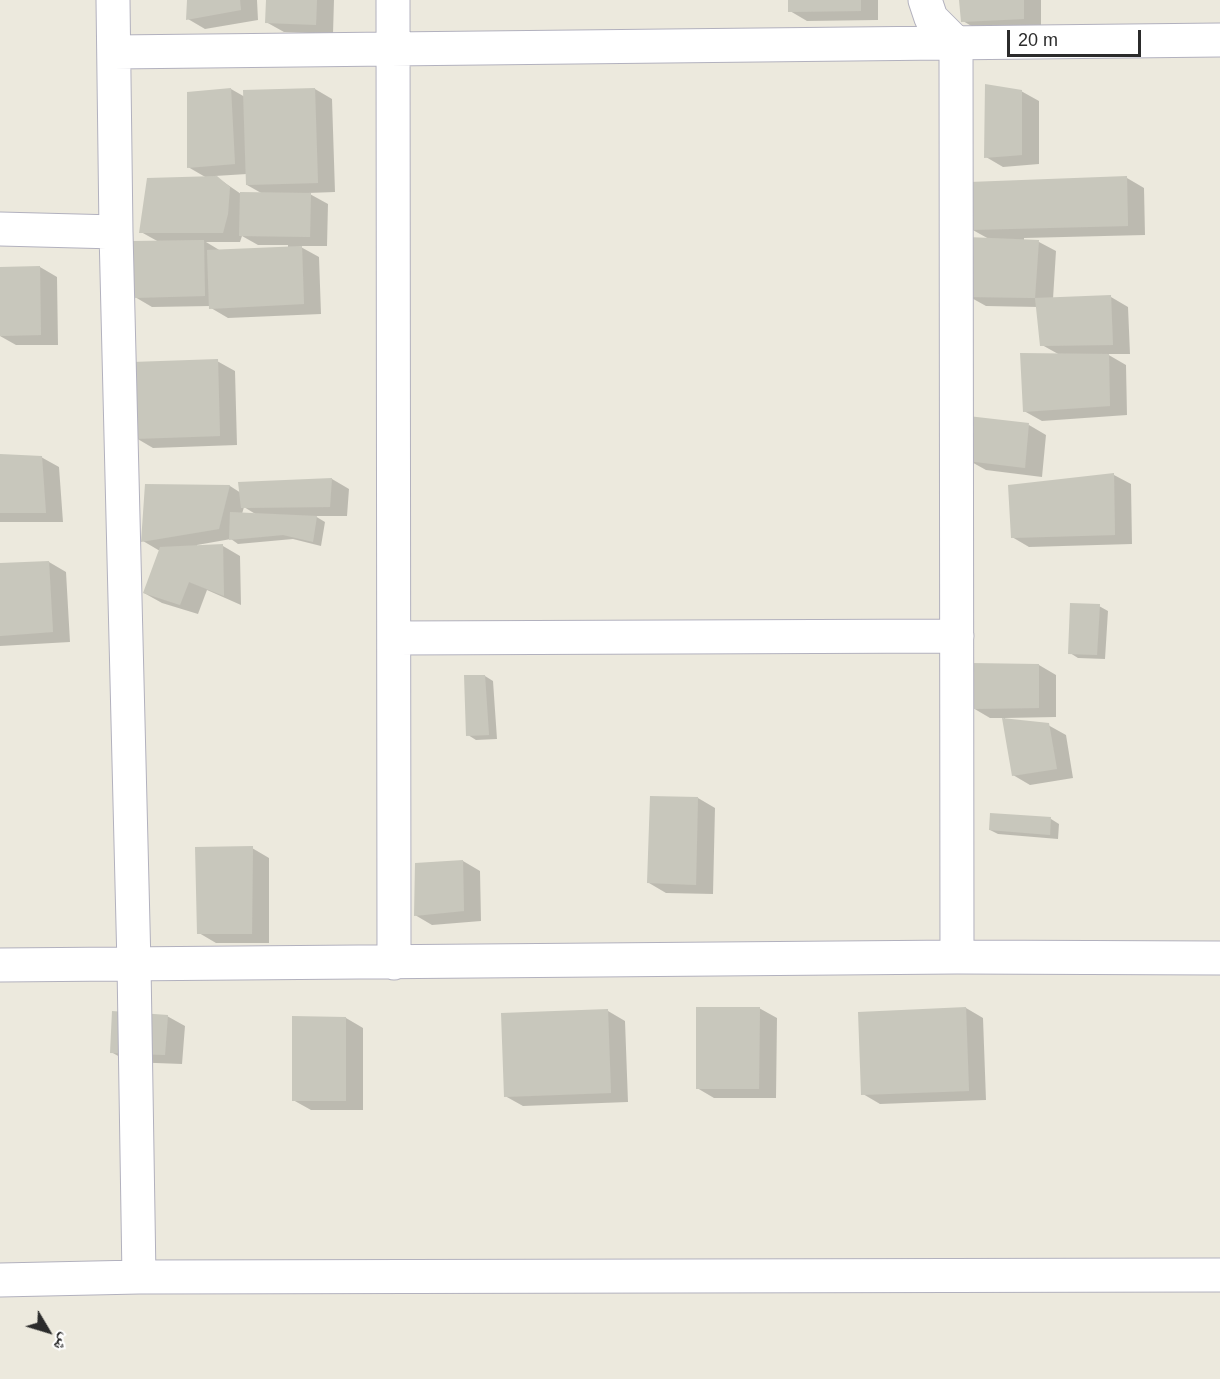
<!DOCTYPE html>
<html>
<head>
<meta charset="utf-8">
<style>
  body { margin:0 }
  #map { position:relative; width:1220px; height:1379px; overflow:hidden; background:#ece9dd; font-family:Helvetica,"Noto Naskh Arabic",sans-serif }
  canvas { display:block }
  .north { position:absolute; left:18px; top:1301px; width:60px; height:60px; -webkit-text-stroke:4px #fff; paint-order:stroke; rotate:128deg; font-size:16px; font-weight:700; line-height:24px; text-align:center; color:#2b2b2b }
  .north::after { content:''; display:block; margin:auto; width:21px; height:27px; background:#2b2b2b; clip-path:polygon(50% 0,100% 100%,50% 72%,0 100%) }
  .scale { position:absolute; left:1007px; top:30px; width:134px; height:27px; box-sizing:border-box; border:3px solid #2b2b2b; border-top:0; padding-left:8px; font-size:18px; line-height:21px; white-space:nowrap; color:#2b2b2b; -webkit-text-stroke:4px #fff; paint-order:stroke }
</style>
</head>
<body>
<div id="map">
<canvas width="1220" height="1379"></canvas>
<div class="north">ش</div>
<div class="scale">20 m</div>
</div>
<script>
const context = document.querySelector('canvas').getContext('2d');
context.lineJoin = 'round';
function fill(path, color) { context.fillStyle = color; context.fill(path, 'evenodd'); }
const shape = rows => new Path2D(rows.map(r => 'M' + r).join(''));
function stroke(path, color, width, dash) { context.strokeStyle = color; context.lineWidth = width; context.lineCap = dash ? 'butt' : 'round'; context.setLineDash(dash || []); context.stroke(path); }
fill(shape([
  [189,0,257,0,258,20,205,29,188,19],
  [268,0,334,0,333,34,284,32,266,22],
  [790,0,878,0,878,20,807,21,790,11],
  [961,0,1041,0,1041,28,980,31,963,21],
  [231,89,245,97,315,89,332,99,335,192,308,193,328,204,327,246,299,246,319,257,321,314,228,318,211,308,211,306,152,307,135,297,159,242,141,232,207,178,188,167],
  [247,174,247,185,263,194,241,194,215,176],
  [242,236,258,245,288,245,288,248,221,251,206,242,240,242],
  [1021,91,1039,101,1039,164,1003,167,986,157],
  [1127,178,1144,188,1145,235,1024,238,1024,241,1039,242,1056,251,1053,299,1111,297,1128,307,1130,354,1107,354,1126,365,1127,415,1042,421,1024,411,1060,355,1042,345,1038,307,986,306,968,296,989,239,971,229,970,183],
  [40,267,57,277,58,345,16,345,0,336,0,268],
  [217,361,235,371,237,445,153,448,136,438],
  [1029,425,1046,435,1042,477,986,470,968,460],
  [0,456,41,457,59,467,63,522,0,522],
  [1114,475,1131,484,1132,544,1029,547,1012,537],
  [332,479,349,489,347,516,315,516,325,522,321,546,293,539,238,544,231,539,197,545,197,547,223,546,240,556,241,605,207,590,198,614,162,603,144,593,160,551,143,541,147,485,230,486,241,493],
  [244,507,257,515,242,514],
  [49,562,66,572,70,642,0,646,0,565],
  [1099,606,1108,611,1105,659,1078,658,1070,653],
  [1039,665,1056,675,1056,717,1005,718,1005,720,1048,725,1066,735,1073,778,1030,785,1013,775,1004,718,990,718,973,708],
  [485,676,493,681,497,739,476,740,468,735],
  [698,798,715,808,713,894,666,893,649,883],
  [1051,819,1059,824,1058,839,998,834,990,830],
  [252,848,269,858,269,943,216,943,199,933],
  [463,861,480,871,481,921,432,925,415,915],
  [759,1008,777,1018,776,1098,714,1098,697,1088],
  [966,1008,983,1018,986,1100,880,1104,863,1094],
  [608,1011,625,1021,628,1102,523,1106,505,1096],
  [167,1016,185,1026,182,1064,129,1062,111,1052],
  [346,1018,363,1028,363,1110,311,1110,293,1100]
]), '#0003');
fill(shape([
  [187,0,240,0,241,10,186,20],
  [266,0,317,0,316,25,265,23],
  [788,0,861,0,861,11,788,12],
  [959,0,1024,0,1024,19,961,22],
  [985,84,1022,90,1022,155,984,158],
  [231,88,235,164,187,168,187,92],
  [315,88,318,183,246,185,243,90],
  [217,176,230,187,228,214,223,233,139,233,147,178],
  [1127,176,1128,226,970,230,969,182],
  [240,192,311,193,310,237,239,236],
  [967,237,1039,240,1035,298,967,297],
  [204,240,205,296,133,298,132,241],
  [302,246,304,304,209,309,207,250],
  [40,266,41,335,0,336,0,267],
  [1111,295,1113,345,1040,346,1035,298],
  [1020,353,1109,354,1110,406,1023,412],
  [218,359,220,436,134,439,132,362],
  [968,416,1029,423,1025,468,967,461],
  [0,454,42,456,46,513,0,513],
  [1114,473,1115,535,1011,538,1008,485],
  [332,478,330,507,241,508,238,482],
  [145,484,230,485,219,529,141,542],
  [230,512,317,516,313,542,283,535,229,540],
  [223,544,224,596,189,582,180,605,143,593,160,547],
  [49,561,53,632,0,636,0,563],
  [1070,603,1100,604,1097,655,1068,654],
  [971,663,1039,664,1039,708,971,709],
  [464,675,485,675,489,735,466,736],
  [1002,718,1049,723,1057,769,1012,776],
  [650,796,698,797,696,885,647,883],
  [990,813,1051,817,1050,835,989,830],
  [253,846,252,934,197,934,195,847],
  [463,860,464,911,414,916,415,863],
  [696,1007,760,1007,759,1089,696,1089],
  [966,1007,969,1091,861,1095,858,1012],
  [608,1009,611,1093,504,1097,501,1013],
  [112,1011,168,1015,165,1055,110,1053],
  [292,1016,346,1017,346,1101,292,1101]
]), '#c8c7bc');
const minor = shape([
  [113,0,116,232,134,965,139,1277],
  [393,0,394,963],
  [925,0,931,18,956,43,957,957],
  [114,52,1220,40],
  [0,229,116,232],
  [394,638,957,636],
  [0,965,957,957,1220,958],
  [0,1280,139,1277,1220,1275]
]);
stroke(minor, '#b2b1be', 35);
stroke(minor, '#fff', 33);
</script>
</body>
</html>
